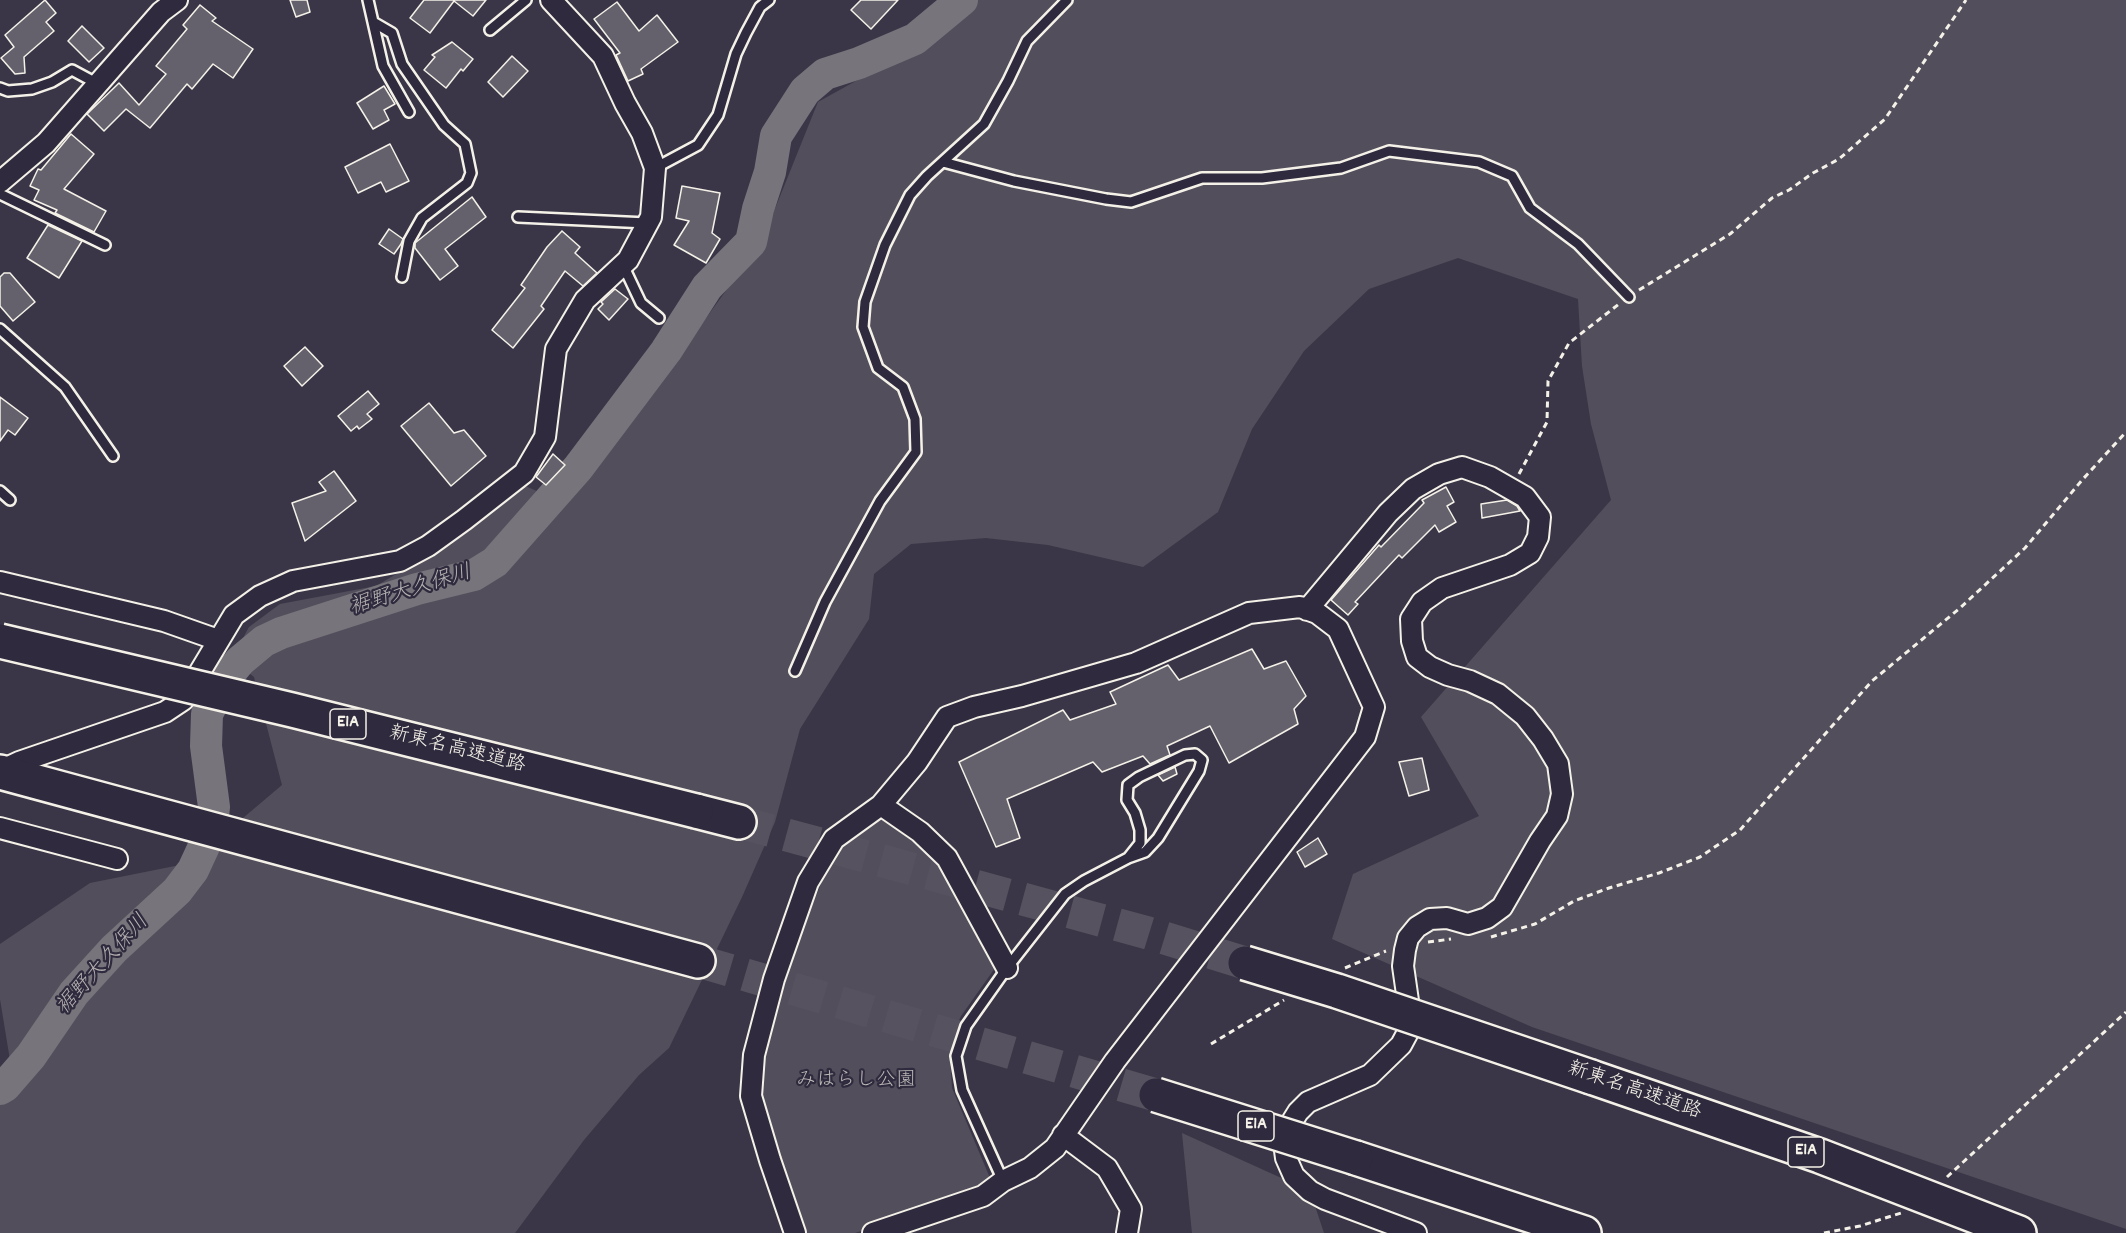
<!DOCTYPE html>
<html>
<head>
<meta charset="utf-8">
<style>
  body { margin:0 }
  canvas { display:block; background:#3b3647 }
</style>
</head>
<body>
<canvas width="2126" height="1233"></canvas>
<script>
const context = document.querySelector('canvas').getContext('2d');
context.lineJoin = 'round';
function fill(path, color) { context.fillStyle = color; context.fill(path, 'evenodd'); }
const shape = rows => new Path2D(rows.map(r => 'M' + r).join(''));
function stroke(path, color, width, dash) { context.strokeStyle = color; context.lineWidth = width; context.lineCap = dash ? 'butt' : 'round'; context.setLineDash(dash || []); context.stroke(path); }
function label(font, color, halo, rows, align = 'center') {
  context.font = font + ' Dekko,"Klee One",sans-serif'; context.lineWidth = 4.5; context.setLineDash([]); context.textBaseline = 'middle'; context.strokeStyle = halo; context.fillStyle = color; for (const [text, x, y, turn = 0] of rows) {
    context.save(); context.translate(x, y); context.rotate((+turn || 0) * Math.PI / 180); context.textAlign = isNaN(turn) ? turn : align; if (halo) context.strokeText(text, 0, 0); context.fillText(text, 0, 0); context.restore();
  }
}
fill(shape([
  [977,0,2126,0,2126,1229,1532,1027,1332,939,1353,874,1479,816,1421,717,1611,500,1591,424,1582,366,1578,299,1458,258,1369,289,1304,351,1252,429,1218,512,1143,567,1048,545,986,538,911,544,874,574,869,619,800,729,775,822,742,897,669,1048,639,1075,584,1140,515,1233,0,1233,0,1072,10,1060,0,999,0,944,90,883,190,863,282,785,254,677,249,673,227,668,249,627,280,604,376,586,444,546,523,485,557,500,659,383,762,241,818,102,937,36],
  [879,818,925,844,942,864,995,968,961,1016,949,1043,952,1088,990,1178,980,1192,855,1233,801,1233,760,1090,765,1055,793,953,831,859],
  [1182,1133,1310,1191,1324,1233,1192,1233]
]), '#534e5c');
stroke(shape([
  [0,1089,5,1086,31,1056,74,993,114,949,177,891,193,870,211,831,214,807,206,746,207,714,225,679,240,661,264,641,281,633,417,589,474,575,495,562,578,468,666,351,707,287,751,242,758,209,770,172,776,136,805,91,825,74,859,63,915,39,962,0]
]), '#78747b', 32);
const building = shape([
  [45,0,56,13,46,22,54,31,24,57,25,73,15,74,1,58,14,47,5,35,45,0],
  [290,0,307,0,310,12,296,17,290,0],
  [424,0,486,0,473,16,454,1,430,33,410,18,424,0],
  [861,0,898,0,871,29,851,10,861,0],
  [617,2,639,31,657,15,678,42,641,69,643,74,628,81,616,55,620,53,594,19,617,2],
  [200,5,216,18,212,21,253,49,233,78,213,64,192,89,187,84,150,128,126,109,104,131,87,114,119,83,139,105,166,74,156,66,187,29,183,25,200,5],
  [82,26,104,48,89,62,68,41,82,26],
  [452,42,473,59,463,71,461,69,446,88,424,70,435,57,432,55,452,42],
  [512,56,528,71,503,97,488,82,512,56],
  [384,86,395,104,384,110,389,120,373,129,357,103,384,86],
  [71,134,94,154,64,189,106,211,94,232,55,213,57,210,34,200,39,190,30,186,38,169,41,170,71,134],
  [390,144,409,181,386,192,381,182,358,193,345,167,390,144],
  [682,186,720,193,712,233,720,239,706,263,674,245,689,221,676,218,682,186],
  [472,197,486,217,445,249,458,266,440,280,415,248,415,243,472,197],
  [48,225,82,241,59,278,27,258,48,225],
  [389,229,403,239,401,244,394,254,379,244,389,229],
  [562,231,580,247,575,253,597,273,583,286,565,271,541,306,544,309,513,348,492,330,525,288,521,285,547,247,562,231],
  [4,273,10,273,35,302,13,321,0,306,0,277,4,273],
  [615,289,628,299,609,320,598,309,603,304,601,302,615,289],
  [305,347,323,366,302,386,284,366,305,347],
  [368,391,379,404,367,414,372,419,359,429,357,426,351,431,338,416,368,391],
  [0,397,28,418,15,435,8,430,0,441,0,397],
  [429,403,454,433,464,430,486,456,451,486,401,426,429,403],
  [553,454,565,465,546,485,536,477,553,454],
  [334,471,356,501,305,541,292,503,326,491,319,482,334,471],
  [1446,487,1454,502,1447,506,1456,522,1439,532,1435,525,1402,558,1399,555,1355,602,1358,604,1348,615,1331,600,1379,545,1381,547,1424,503,1422,500,1446,487],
  [1507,500,1517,506,1520,511,1482,518,1481,504,1507,500],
  [1252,649,1264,669,1286,661,1306,696,1294,709,1298,724,1229,763,1210,726,1167,746,1170,755,1150,764,1143,756,1102,772,1093,762,1007,799,1020,838,996,847,959,762,1063,710,1070,720,1116,704,1110,692,1168,665,1179,680,1252,649],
  [1422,758,1429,790,1409,796,1399,762,1422,758],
  [1175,767,1177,774,1163,781,1158,775,1175,767],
  [1318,838,1327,854,1305,867,1297,852,1318,838]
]);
fill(building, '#65616c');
stroke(building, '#f4f1e8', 1.5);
stroke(shape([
  [739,822,1148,933,1245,963],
  [698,961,1156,1095]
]), '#57525f', 33, [33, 16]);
const service = shape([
  [368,0,383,66,409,112],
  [373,22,392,33,402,64,444,125,465,144,471,173,467,183,422,218,409,241,402,277],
  [490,30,526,0],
  [0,88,8,91,32,89,52,82,72,70,98,84],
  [943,162,1014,181,1106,199,1131,202,1202,178,1262,178,1341,168,1389,151,1479,162,1512,176,1530,208,1578,244,1629,297],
  [655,168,698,145,718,115,736,54,746,33,760,7,769,0],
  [0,194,105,245],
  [518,217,647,223],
  [623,265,641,303,659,318],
  [0,329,65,387,113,456],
  [0,491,10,500],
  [795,671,825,602,880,501,916,452,915,419,903,387,878,368,863,327,865,302,885,245,910,195,927,176,984,124,1008,81,1027,41,1067,0],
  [1003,1181,962,1090,956,1056,966,1026,1007,968,1065,894,1084,881,1128,858,1140,843,1140,830,1135,813,1127,800,1128,785,1139,777,1185,755,1195,754,1202,760,1199,771,1158,838,1145,852,1128,858]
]);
const minor = shape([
  [0,182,46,143,161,12,177,0],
  [0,582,164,621,218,640],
  [1307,610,1388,513,1413,489,1439,474,1462,467,1490,477,1525,497,1540,517,1538,537,1530,553,1510,565,1442,588,1422,602,1411,619,1412,641,1417,657,1430,667,1448,675,1470,681,1498,694,1525,716,1543,739,1558,764,1562,794,1557,816,1540,841,1502,907,1487,918,1468,924,1447,918,1430,919,1417,927,1408,938,1405,950,1403,966,1409,1008,1408,1032,1401,1045,1370,1075,1308,1102,1298,1112,1288,1128,1284,1143,1286,1158,1294,1176,1310,1191,1325,1199,1416,1233],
  [0,771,19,762,165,712,183,700,234,615,260,596,293,581,400,561,428,546,464,520,524,473,545,437,556,349,585,300,628,260,651,217,655,168,642,133,625,103,603,56,551,0],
  [881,805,920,832,947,858,1007,968],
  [0,828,117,859],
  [1063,1135,1107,1168,1131,1209,1127,1233],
  [795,1233,770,1160,751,1096,754,1055,774,979,808,882,834,839,881,805,917,762,947,717,974,707,1022,696,1136,663,1249,613,1300,607,1317,613,1338,629,1374,707,1365,737,1115,1061,1055,1148,1030,1168,1003,1181,983,1196,873,1233]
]);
const motorway = shape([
  [0,772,698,961],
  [696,811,739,822],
  [1591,1077,1820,1156,2019,1233],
  [1356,1158,1584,1233]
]);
stroke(service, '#f4f1e8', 14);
stroke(minor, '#f4f1e8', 24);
stroke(motorway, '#f4f1e8', 38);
stroke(shape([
  [1639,290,1730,234,1772,198,1789,190,1813,173,1839,159,1885,119,1966,0],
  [1519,474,1547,422,1548,381,1569,343,1619,304],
  [1491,937,1535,924,1574,901,1609,888,1659,873,1700,857,1740,830,1872,681,1960,608,2025,548,2083,479,2126,432],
  [1428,942,1451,939],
  [1345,968,1386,951],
  [1211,1044,1284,1000],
  [1947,1177,2126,1012],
  [1824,1233,1860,1226,1901,1213]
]), '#f4f1e8', 3, [6, 4.5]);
stroke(service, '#2f2a3d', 9);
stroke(minor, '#2f2a3d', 20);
stroke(motorway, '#2f2a3d', 33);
const motorwayBridge = shape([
  [0,641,292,710,696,811],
  [1245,963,1337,991,1591,1077],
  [1156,1095,1356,1158]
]);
stroke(motorwayBridge, '#f4f1e8', 38, []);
stroke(motorwayBridge, '#2f2a3d', 33);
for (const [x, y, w] of [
  [348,724,36],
  [1256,1126,36],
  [1806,1152,36]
]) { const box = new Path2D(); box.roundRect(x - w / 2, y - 15, w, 30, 4.5); context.fillStyle = '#2f2a3d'; context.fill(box); stroke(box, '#f4f1e8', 1.5); }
label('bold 18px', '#f4f1e8', null, [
  ["E1A",348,724],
  ["E1A",1256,1126],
  ["E1A",1806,1152]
]);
label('20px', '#f4f1e8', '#2f2a3d', [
  ["新東名高速道路",457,751,14],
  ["新東名高速道路",1634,1092,19]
]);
label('20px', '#bcb8b7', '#2f2a3d', [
  ["みはらし公園",856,1082]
]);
label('italic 21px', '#b6b2b2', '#2f2a3d', [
  ["裾野大久保川",411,592,-17],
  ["裾野大久保川",104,966,-48]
]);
</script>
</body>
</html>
